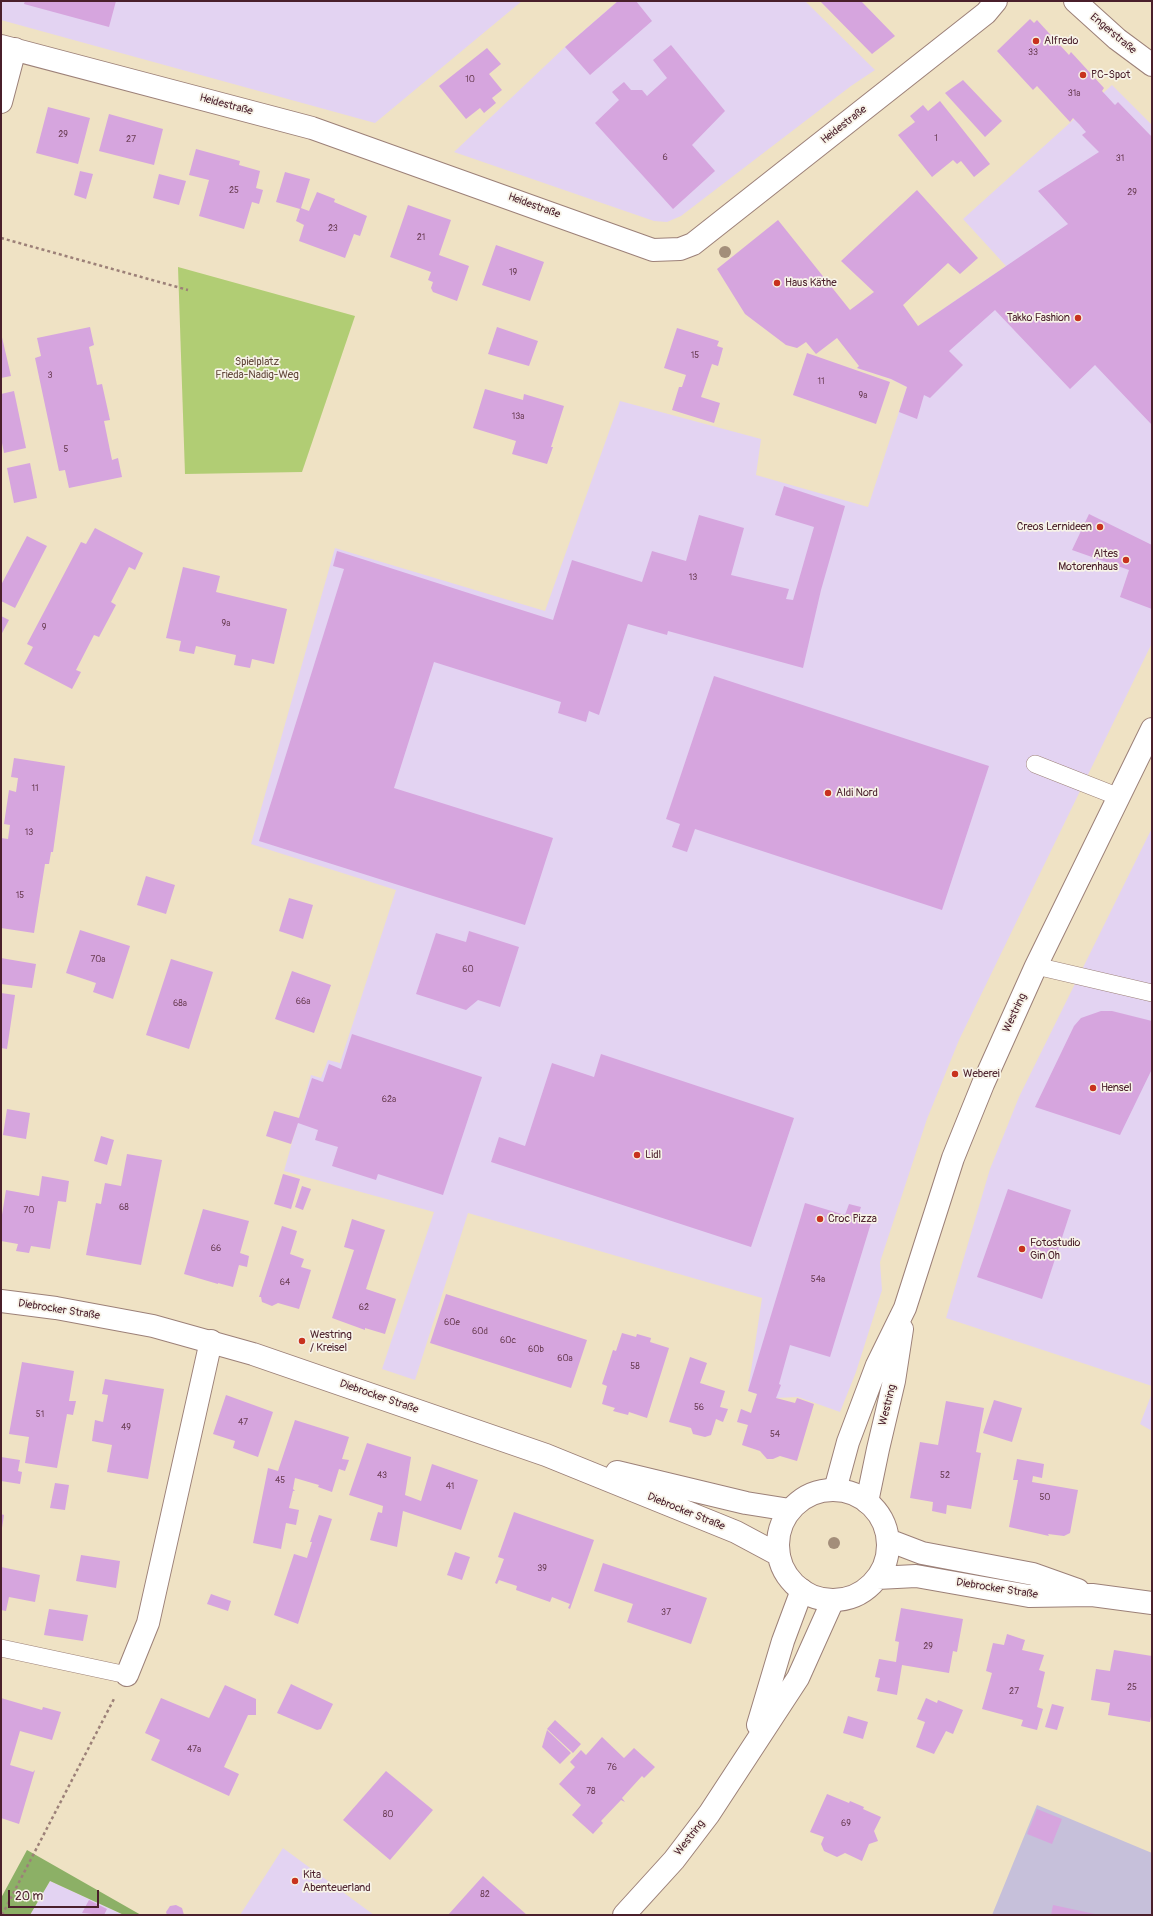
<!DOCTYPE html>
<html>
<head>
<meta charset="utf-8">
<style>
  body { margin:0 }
  #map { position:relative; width:1153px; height:1916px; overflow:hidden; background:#efe2c4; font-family:Pangolin,sans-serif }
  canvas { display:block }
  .frame { position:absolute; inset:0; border:2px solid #4a1f2b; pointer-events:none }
  .scale { position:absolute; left:8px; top:1890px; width:91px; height:18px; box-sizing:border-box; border:2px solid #4a1f2b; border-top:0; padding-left:5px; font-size:12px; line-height:14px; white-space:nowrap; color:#4a1f2b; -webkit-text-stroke:3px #f7f3e8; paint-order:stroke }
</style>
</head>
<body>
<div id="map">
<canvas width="1153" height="1916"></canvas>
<div class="frame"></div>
<div class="scale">20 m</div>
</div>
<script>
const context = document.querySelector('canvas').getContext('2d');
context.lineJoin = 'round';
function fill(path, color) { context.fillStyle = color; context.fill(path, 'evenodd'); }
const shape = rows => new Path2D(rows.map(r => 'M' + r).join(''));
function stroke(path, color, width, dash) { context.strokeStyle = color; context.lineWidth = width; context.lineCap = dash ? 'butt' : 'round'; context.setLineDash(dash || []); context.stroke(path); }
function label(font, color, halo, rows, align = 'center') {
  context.font = font + ' Pangolin,sans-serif'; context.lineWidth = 3.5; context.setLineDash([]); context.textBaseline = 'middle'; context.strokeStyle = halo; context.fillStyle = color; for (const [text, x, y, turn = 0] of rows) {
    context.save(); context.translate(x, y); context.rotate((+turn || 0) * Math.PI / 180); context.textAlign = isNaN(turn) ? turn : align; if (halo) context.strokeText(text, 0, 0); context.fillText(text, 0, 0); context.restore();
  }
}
fill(shape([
  [1,1,522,1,375,123,1,20],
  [618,1,805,1,875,70,851,86,681,216,667,222,654,221,454,152,565,47],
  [1112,85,1152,125,1152,643,959,1040,927,1119,880,1262,882,1290,856,1372,840,1412,798,1397,776,1398,748,1391,762,1298,468,1213,415,1380,382,1369,434,1212,284,1171,311,1075,321,1078,328,1060,340,1063,396,890,251,844,335,548,545,611,620,401,761,439,756,475,868,507,907,387,891,379,857,368,1006,266,963,219],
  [1152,828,1152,1386,946,1318,990,1169,1019,1097],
  [1152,1393,1152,1431,1140,1424],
  [283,1848,374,1915,240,1915],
  [50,1881,124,1915,30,1915]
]), '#e3d3f2');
fill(shape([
  [1037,1805,1152,1853,1152,1915,992,1915]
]), '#c6c0da');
fill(shape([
  [178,267,355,316,302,472,185,474]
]), '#b1cd74');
fill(shape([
  [27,1850,141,1915,124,1915,50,1881,30,1915,1,1915,1,1898]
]), '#8cb066');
fill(shape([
  [25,1,116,1,109,27,24,4],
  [618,1,636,1,652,21,590,75,565,47],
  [820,1,861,1,895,36,872,54],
  [1030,19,1034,23,1037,20,1069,55,1071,52,1104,88,1102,91,1113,103,1115,105,1118,102,1152,137,1152,425,1095,365,1070,389,995,310,949,351,963,365,930,398,924,395,917,419,899,412,907,387,891,379,857,368,859,366,837,338,816,354,806,342,797,348,786,345,745,314,717,269,778,220,850,310,874,292,841,261,917,190,978,258,960,274,948,263,903,305,918,326,1068,224,1038,191,1099,152,1082,135,1086,132,1079,124,1073,118,1070,122,1037,86,1033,90,997,51],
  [671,45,725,111,692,145,715,171,673,209,595,123,619,100,612,92,624,82,631,90,642,90,647,96,667,78,653,60],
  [487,48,501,64,489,74,502,90,492,98,496,103,484,113,480,108,466,119,439,86],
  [963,80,1002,121,985,137,945,93],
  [940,101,990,164,974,177,961,161,957,164,953,160,932,177,898,135,915,122,910,116,923,105,928,111],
  [48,107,90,118,78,164,36,153],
  [109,114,163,129,154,165,99,151],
  [196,149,240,161,239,165,260,171,256,188,263,190,259,204,252,202,244,229,199,216,209,180,189,175],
  [80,171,93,174,86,199,74,195],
  [285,172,310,179,301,208,309,211,317,192,335,199,334,202,367,216,360,236,354,234,345,258,299,241,304,225,296,221,300,209,276,202],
  [159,174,186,181,179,205,153,198],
  [408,205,451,220,439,255,469,266,457,301,433,292,431,288,433,282,428,280,431,272,390,257],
  [496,245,544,262,530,301,482,285],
  [90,327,94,345,89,347,97,385,102,384,110,420,104,421,112,460,118,458,122,477,69,488,65,470,59,471,35,358,41,356,37,338],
  [497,327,538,341,529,366,488,354],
  [677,328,719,341,717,346,723,348,718,366,712,364,701,397,720,403,714,423,672,410,679,387,682,387,686,375,664,368],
  [1,333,11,376,1,378],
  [807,353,890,382,876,424,793,395],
  [485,389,523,400,524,394,564,406,551,447,553,447,547,464,512,454,516,441,473,428],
  [14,391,26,448,4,453,1,438,1,394],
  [30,463,37,498,14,503,7,468],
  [784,486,845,506,821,590,803,668,668,631,667,635,628,624,599,715,589,711,586,722,558,713,561,702,434,662,394,788,553,838,525,925,259,841,344,569,333,566,337,551,553,620,572,560,642,582,652,551,686,561,699,515,744,528,731,575,789,589,786,599,793,600,814,527,775,515],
  [1089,514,1152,545,1152,609,1120,597,1129,570,1072,550],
  [95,528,143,553,135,570,129,567,111,602,116,605,99,637,94,635,76,670,81,672,72,689,24,664,33,647,27,644,81,542,86,544],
  [27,536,47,546,15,608,1,601,1,585],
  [183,567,220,576,216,592,287,609,274,664,252,659,250,668,234,665,236,655,196,646,194,654,179,651,181,641,166,638],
  [1,616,9,620,1,635],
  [714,676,989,766,942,910,695,829,687,852,672,847,680,824,666,819],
  [14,758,65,766,53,852,51,852,49,864,45,864,34,933,1,928,1,838,8,839,10,825,4,824,9,790,16,792,18,778,11,777],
  [146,876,175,885,166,914,137,905],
  [289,898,313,905,303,939,279,931],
  [80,930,130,946,113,999,93,992,96,983,66,973],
  [469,931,519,947,500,1007,478,1000,466,1010,416,994,436,933,466,942],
  [1,958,36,964,32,988,1,984],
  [171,959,213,972,189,1049,146,1035],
  [292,971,331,985,314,1033,275,1019],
  [1,993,15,995,7,1049,1,1048],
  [1101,1011,1112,1011,1152,1021,1152,1069,1120,1135,1035,1107,1074,1026,1081,1018],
  [352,1034,482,1077,443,1195,378,1174,376,1180,332,1166,338,1147,315,1140,318,1130,298,1123,291,1144,266,1136,274,1111,299,1118,312,1078,323,1082,329,1064,341,1069],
  [601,1054,794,1118,751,1247,491,1162,499,1137,525,1146,552,1063,594,1077],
  [7,1109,30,1113,26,1139,3,1135],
  [101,1136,114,1140,107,1165,94,1161],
  [127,1154,162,1160,141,1265,86,1255,96,1203,101,1204,105,1183,121,1186],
  [283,1174,300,1179,291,1209,274,1204],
  [42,1176,69,1181,66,1202,58,1201,50,1249,31,1246,29,1253,16,1251,18,1244,1,1241,1,1221,6,1190,39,1196],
  [302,1186,311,1189,303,1210,295,1207],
  [1008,1189,1071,1210,1042,1299,977,1277],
  [805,1203,845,1215,849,1204,861,1207,857,1219,871,1223,830,1357,790,1345,779,1384,781,1385,776,1398,795,1403,797,1398,814,1404,797,1461,780,1456,773,1459,767,1459,760,1451,742,1445,748,1425,737,1422,741,1409,751,1413,757,1394,748,1391],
  [203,1209,249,1221,240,1253,249,1256,247,1267,239,1265,233,1287,218,1283,218,1284,184,1274],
  [352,1219,385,1230,366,1289,396,1299,385,1334,365,1328,365,1330,332,1318,354,1250,344,1247],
  [282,1226,297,1231,290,1254,304,1259,301,1267,311,1270,299,1309,278,1303,272,1306,262,1302,261,1297,259,1297],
  [446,1294,587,1340,571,1388,430,1343],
  [622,1333,636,1337,637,1334,651,1338,650,1342,669,1348,647,1418,629,1412,628,1415,613,1411,615,1408,602,1404,607,1386,602,1384,613,1350,616,1351],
  [690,1357,707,1363,700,1383,725,1391,720,1407,728,1409,723,1422,716,1419,711,1435,705,1437,693,1434,691,1428,669,1422],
  [22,1362,74,1371,69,1401,76,1401,73,1415,67,1414,57,1468,25,1463,29,1437,9,1434],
  [105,1379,164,1389,148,1479,107,1472,112,1445,92,1441,95,1420,103,1422,108,1395,102,1394],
  [226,1395,273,1412,258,1457,233,1448,235,1441,213,1434],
  [994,1400,1022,1408,1012,1442,983,1433],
  [946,1401,984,1408,976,1452,981,1453,971,1509,947,1505,946,1514,932,1511,933,1502,910,1498,920,1442,938,1445],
  [295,1420,349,1437,342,1459,349,1460,345,1471,339,1469,332,1492,318,1487,319,1485,295,1478,293,1489,295,1491,293,1491,289,1508,299,1510,296,1525,286,1523,281,1549,253,1543,268,1468,278,1471],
  [367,1443,411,1457,405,1495,421,1501,432,1464,478,1480,461,1530,403,1511,397,1547,370,1540,378,1512,382,1513,383,1506,349,1495],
  [1,1457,20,1460,18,1471,22,1472,20,1484,1,1481],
  [1017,1459,1044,1464,1042,1478,1033,1476,1032,1482,1078,1490,1070,1533,1064,1536,1048,1534,1049,1536,1009,1527,1018,1480,1013,1480],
  [55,1483,69,1485,65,1510,50,1508],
  [514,1512,594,1540,570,1609,568,1608,570,1604,552,1597,550,1602,516,1590,517,1586,499,1580,497,1584,495,1583,504,1559,498,1557],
  [1,1514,4,1515,2,1528,1,1528],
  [319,1515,332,1519,298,1624,274,1615,294,1554,307,1558,312,1542,310,1542],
  [455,1552,470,1557,462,1580,447,1575],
  [81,1555,120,1561,116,1588,76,1581],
  [603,1563,707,1598,691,1644,627,1622,633,1604,594,1591],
  [1,1567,40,1575,35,1602,9,1597,6,1611,1,1610],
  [211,1594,231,1601,228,1611,207,1604],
  [901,1608,963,1619,957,1652,953,1651,949,1673,902,1665,897,1695,877,1691,880,1678,875,1677,879,1659,896,1662,899,1642,895,1641],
  [49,1609,88,1615,83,1641,44,1635],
  [1007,1634,1025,1640,1022,1650,1044,1655,1039,1670,1045,1672,1037,1707,1043,1709,1037,1730,1021,1726,1023,1720,982,1709,992,1673,986,1671,993,1643,1004,1645],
  [1114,1650,1152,1656,1152,1711,1150,1722,1108,1715,1110,1703,1091,1700,1096,1669,1110,1671],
  [291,1684,333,1704,321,1729,317,1730,277,1713],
  [225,1685,256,1699,256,1715,248,1715,224,1767,239,1774,229,1796,151,1760,160,1740,145,1733,161,1698,209,1718],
  [1,1698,42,1710,43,1707,61,1712,52,1740,20,1731,10,1765,33,1772,35,1770,19,1824,1,1818],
  [926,1698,937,1703,938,1700,963,1710,953,1734,946,1731,934,1754,916,1747,925,1722,917,1719],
  [1052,1704,1064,1707,1057,1730,1045,1727],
  [848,1716,868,1722,863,1739,843,1733],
  [555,1720,581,1744,573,1753,547,1729],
  [547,1730,571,1753,560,1764,542,1747],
  [602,1737,624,1758,634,1748,655,1767,644,1778,642,1776,622,1798,625,1802,621,1800,601,1821,603,1823,593,1834,572,1815,581,1805,559,1784,575,1767,570,1762,581,1750,586,1755],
  [386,1771,433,1810,390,1860,343,1820],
  [827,1794,849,1803,850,1801,864,1807,863,1809,881,1817,874,1831,878,1841,869,1844,862,1861,845,1853,837,1857,824,1851,821,1844,824,1837,810,1832],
  [1037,1809,1062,1819,1052,1844,1027,1834],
  [483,1876,527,1915,448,1915],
  [89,1900,107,1909,104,1915,82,1913],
  [176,1905,182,1908,184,1915,167,1915,166,1912,170,1906],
  [1053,1905,1095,1914,1095,1915,1051,1915]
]), '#d6a5de');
const service = shape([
  [1035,764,1119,797],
  [1036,966,1152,993],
  [1,1648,127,1675]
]);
const minor = shape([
  [1,46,312,128,653,250,680,249,693,244,986,13,996,1],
  [1,102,15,49],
  [127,1675,148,1623,211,1341]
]);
const tertiary = shape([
  [835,1490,848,1442,877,1365,905,1308,953,1158,983,1084,1036,966,1152,729],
  [867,1502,878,1449,894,1381,902,1329],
  [758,1725,783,1641,802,1590],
  [624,1915,674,1860,709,1814,798,1678,833,1600]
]);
const secondary = shape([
  [1075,1,1117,39,1152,65],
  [1,1301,56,1308,153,1326,253,1354,546,1455,736,1532,779,1555],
  [617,1472,746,1503,790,1510],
  '778 1545a55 55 0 1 1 110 0a55 55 0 1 1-110 0Z',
  [888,1540,922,1553,1033,1574,1078,1590],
  [877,1578,916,1576,1029,1596,1092,1595,1152,1603]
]);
stroke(service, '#9c8078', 18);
stroke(minor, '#9c8078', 24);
stroke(tertiary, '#9c8078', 24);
stroke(secondary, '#9c8078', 24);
stroke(shape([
  [1,238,188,290],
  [2,1915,115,1697]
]), '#9c8078', 2.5, [3, 3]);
stroke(service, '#fff', 17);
stroke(minor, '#fff', 22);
stroke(tertiary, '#fff', 22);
stroke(secondary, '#fff', 22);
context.fillStyle = '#a38e7a';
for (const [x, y] of [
  [725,252],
  [834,1543]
]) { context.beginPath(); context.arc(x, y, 6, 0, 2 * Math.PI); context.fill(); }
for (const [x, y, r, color] of [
  [1036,41,4,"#c8321e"],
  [1083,75,4,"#c8321e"],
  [777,283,4,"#c8321e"],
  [1078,318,4,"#c8321e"],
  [1100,527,4,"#c8321e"],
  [1126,560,4,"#c8321e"],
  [828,793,4,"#c8321e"],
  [955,1074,4,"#c8321e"],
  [1093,1088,4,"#c8321e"],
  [637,1155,4,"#c8321e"],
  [820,1219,4,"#c8321e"],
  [1022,1249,4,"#c8321e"],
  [302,1341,4,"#c8321e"],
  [295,1881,4,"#c8321e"]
]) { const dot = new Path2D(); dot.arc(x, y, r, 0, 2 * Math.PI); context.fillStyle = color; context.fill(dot); stroke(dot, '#f7f3e8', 1.5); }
label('9px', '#6d4058', null, [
  ["33",1033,53],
  ["10",470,80],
  ["31a",1074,94],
  ["29",63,135],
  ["1",936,139],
  ["27",131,140],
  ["6",665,158],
  ["31",1120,159],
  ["25",234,191],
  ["29",1132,193],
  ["23",333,229],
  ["21",421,238],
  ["19",513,273],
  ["15",695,356],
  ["3",50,376],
  ["11",821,382],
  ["9a",863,396],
  ["13a",518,417],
  ["5",66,450],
  ["13",693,578],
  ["9a",226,624],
  ["9",44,628],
  ["11",35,789],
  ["13",29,833],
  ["15",20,896],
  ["70a",98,960],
  ["60",468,970],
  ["66a",303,1002],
  ["68a",180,1004],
  ["62a",389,1100],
  ["68",124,1208],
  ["70",29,1211],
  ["66",216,1249],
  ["54a",818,1280],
  ["64",285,1283],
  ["62",364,1308],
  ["60e",452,1323],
  ["60d",480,1332],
  ["60c",508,1341],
  ["60b",536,1350],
  ["60a",565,1359],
  ["58",635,1367],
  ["56",699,1408],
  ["51",40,1415],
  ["47",243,1423],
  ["49",126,1428],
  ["54",775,1435],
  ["43",382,1476],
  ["52",945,1476],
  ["45",280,1481],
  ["41",450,1487],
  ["50",1045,1498],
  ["39",542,1569],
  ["37",666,1613],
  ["29",928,1647],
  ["25",1132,1688],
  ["27",1014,1692],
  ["47a",194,1750],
  ["76",612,1768],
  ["78",591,1792],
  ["80",388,1815],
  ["69",846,1824],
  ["82",485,1895]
]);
label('11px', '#4a1f2b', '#f7f3e8', [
  ["Engerstraße",1113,34,40],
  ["Heidestraße",226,105,15],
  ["Heidestraße",844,125,-38],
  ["Heidestraße",534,206,20],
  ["Westring",1015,1013,-65],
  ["Diebrocker Straße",59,1310,9],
  ["Diebrocker Straße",379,1397,19],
  ["Westring",888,1405,-76],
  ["Diebrocker Straße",686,1512,22],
  ["Diebrocker Straße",997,1589,9],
  ["Westring",690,1838,-52]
]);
label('11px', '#4a1f2b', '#f7f3e8', [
  ["Alfredo",1044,41],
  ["PC-Spot",1091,75],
  ["Haus Käthe",785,283],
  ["Takko Fashion",1070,318,"right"],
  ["Creos Lernideen",1092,527,"right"],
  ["Altes",1118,554,"right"],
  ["Motorenhaus",1118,567,"right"],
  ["Aldi Nord",836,793],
  ["Weberei",963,1074],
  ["Hensel",1101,1088],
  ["Lidl",645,1155],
  ["Croc Pizza",828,1219],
  ["Fotostudio",1030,1243],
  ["Gin Oh",1030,1256],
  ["Westring",310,1335],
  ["/ Kreisel",310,1348],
  ["Kita",303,1875],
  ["Abenteuerland",303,1888]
], 'left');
label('11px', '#644a3d', '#f7f3e8', [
  ["Spielplatz",257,362],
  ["Frieda-Nadig-Weg",257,375]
]);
</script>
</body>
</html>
